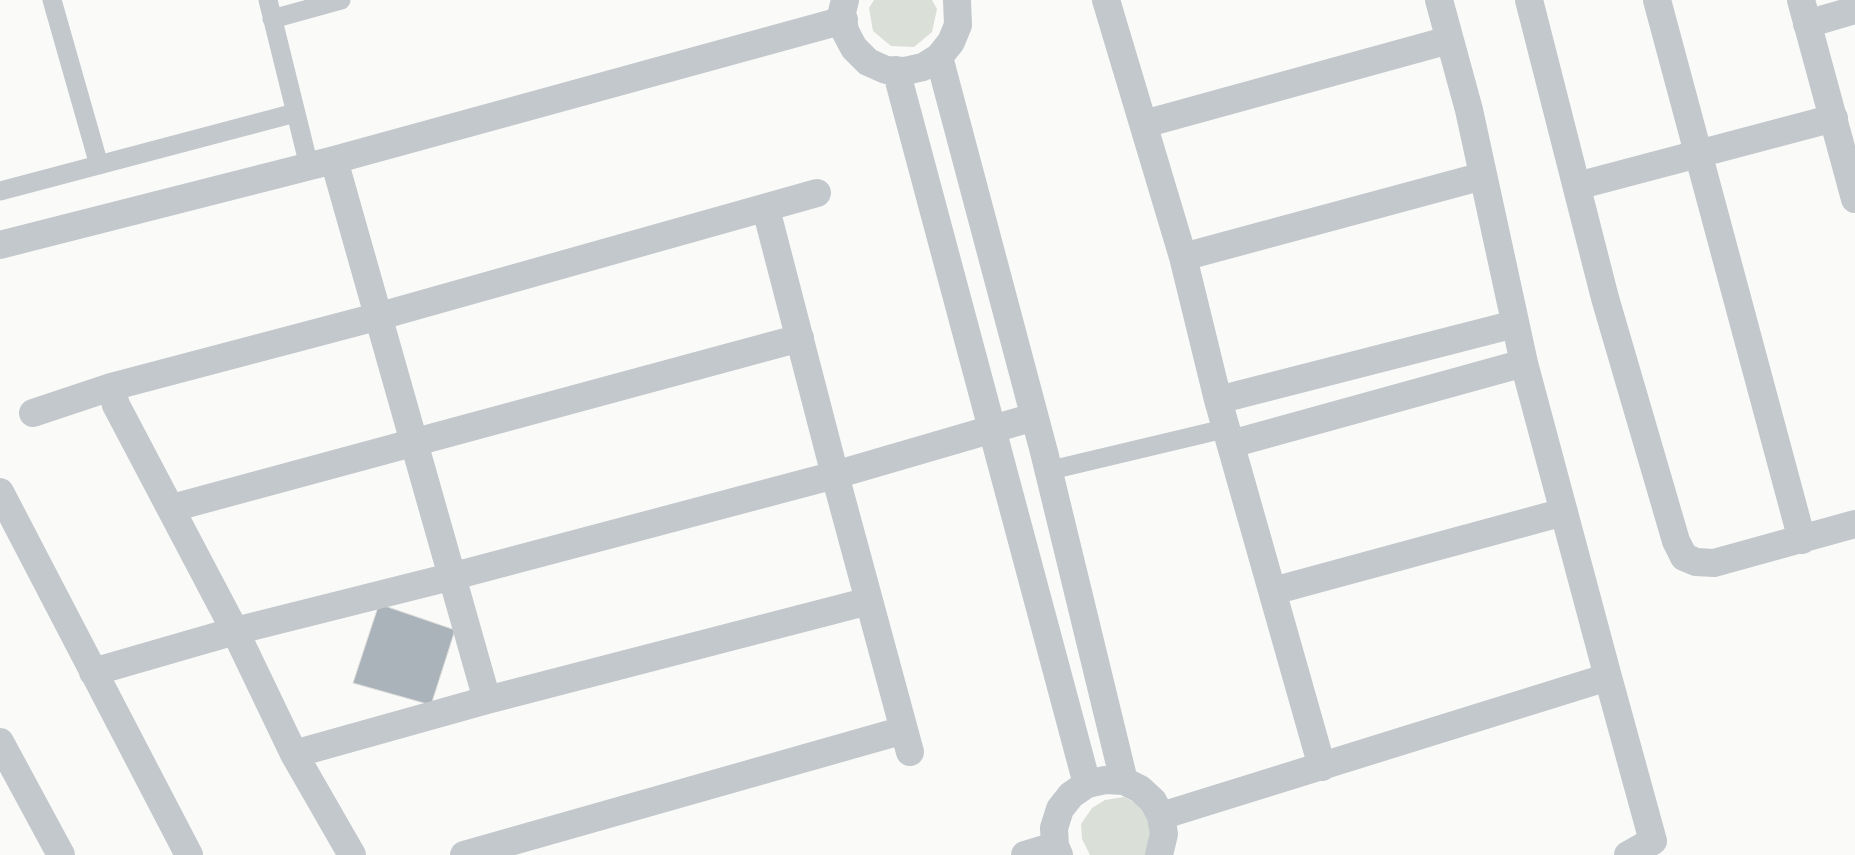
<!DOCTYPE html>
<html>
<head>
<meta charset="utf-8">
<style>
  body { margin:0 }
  canvas { display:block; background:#fafaf8 }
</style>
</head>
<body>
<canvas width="1855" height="855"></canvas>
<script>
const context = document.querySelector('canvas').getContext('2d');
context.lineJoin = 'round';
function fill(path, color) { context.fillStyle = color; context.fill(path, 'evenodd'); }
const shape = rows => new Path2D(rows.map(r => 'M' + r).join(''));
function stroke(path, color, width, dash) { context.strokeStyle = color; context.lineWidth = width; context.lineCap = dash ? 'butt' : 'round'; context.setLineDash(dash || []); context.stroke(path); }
fill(shape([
  [874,0,932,0,937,9,932,32,914,47,891,46,873,31,869,8],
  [1124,797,1142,806,1150,816,1150,847,1145,855,1090,855,1082,839,1081,824,1092,808,1105,800]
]), '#dadfd7');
const building = shape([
  [379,604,455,630,431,705,353,683,379,604]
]);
fill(building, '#aab3b9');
stroke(building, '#dcdcda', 1);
stroke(shape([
  [52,0,99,165],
  [268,0,309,166],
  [272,19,341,0],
  [0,191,295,113],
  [1047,471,1228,428]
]), '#c3c8cc', 19);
stroke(shape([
  [845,0,842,12,845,31,854,48,868,62,886,70,905,71,923,67,939,57,951,42,958,25,957,0],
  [1106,0,1183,257,1218,400,1322,767],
  [1529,0,1605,298,1676,541,1684,557,1696,562,1714,563,1855,524],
  [1657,0,1802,540],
  [1801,0,1855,199],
  [1807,24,1855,10],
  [939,57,1044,452,1124,781],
  [896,70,1087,784],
  [1144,124,1449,40],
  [334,160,487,700],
  [1577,186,1834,118],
  [766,209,835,475,910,752],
  [0,245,334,160,844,20],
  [1183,257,1483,176],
  [1524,363,1608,677],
  [111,387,116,405,235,631,294,754,352,855],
  [1218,400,1515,324],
  [33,413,111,387,380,316,817,193],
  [1231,444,1524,363,1469,110,1439,0],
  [0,492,189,855],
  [172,508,800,338],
  [1273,591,1564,512],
  [93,672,235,631,454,576,835,475,1034,417],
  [0,742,61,855],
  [294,754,487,700,869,601],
  [1161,816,1608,677,1653,841,1628,855],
  [464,855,904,730],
  [1025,855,1055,846],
  [1059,855,1055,846,1054,828,1060,809,1071,795,1087,784,1105,780,1124,781,1140,789,1153,801,1161,816,1164,834,1159,855]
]), '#c3c8cc', 28);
</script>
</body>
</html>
